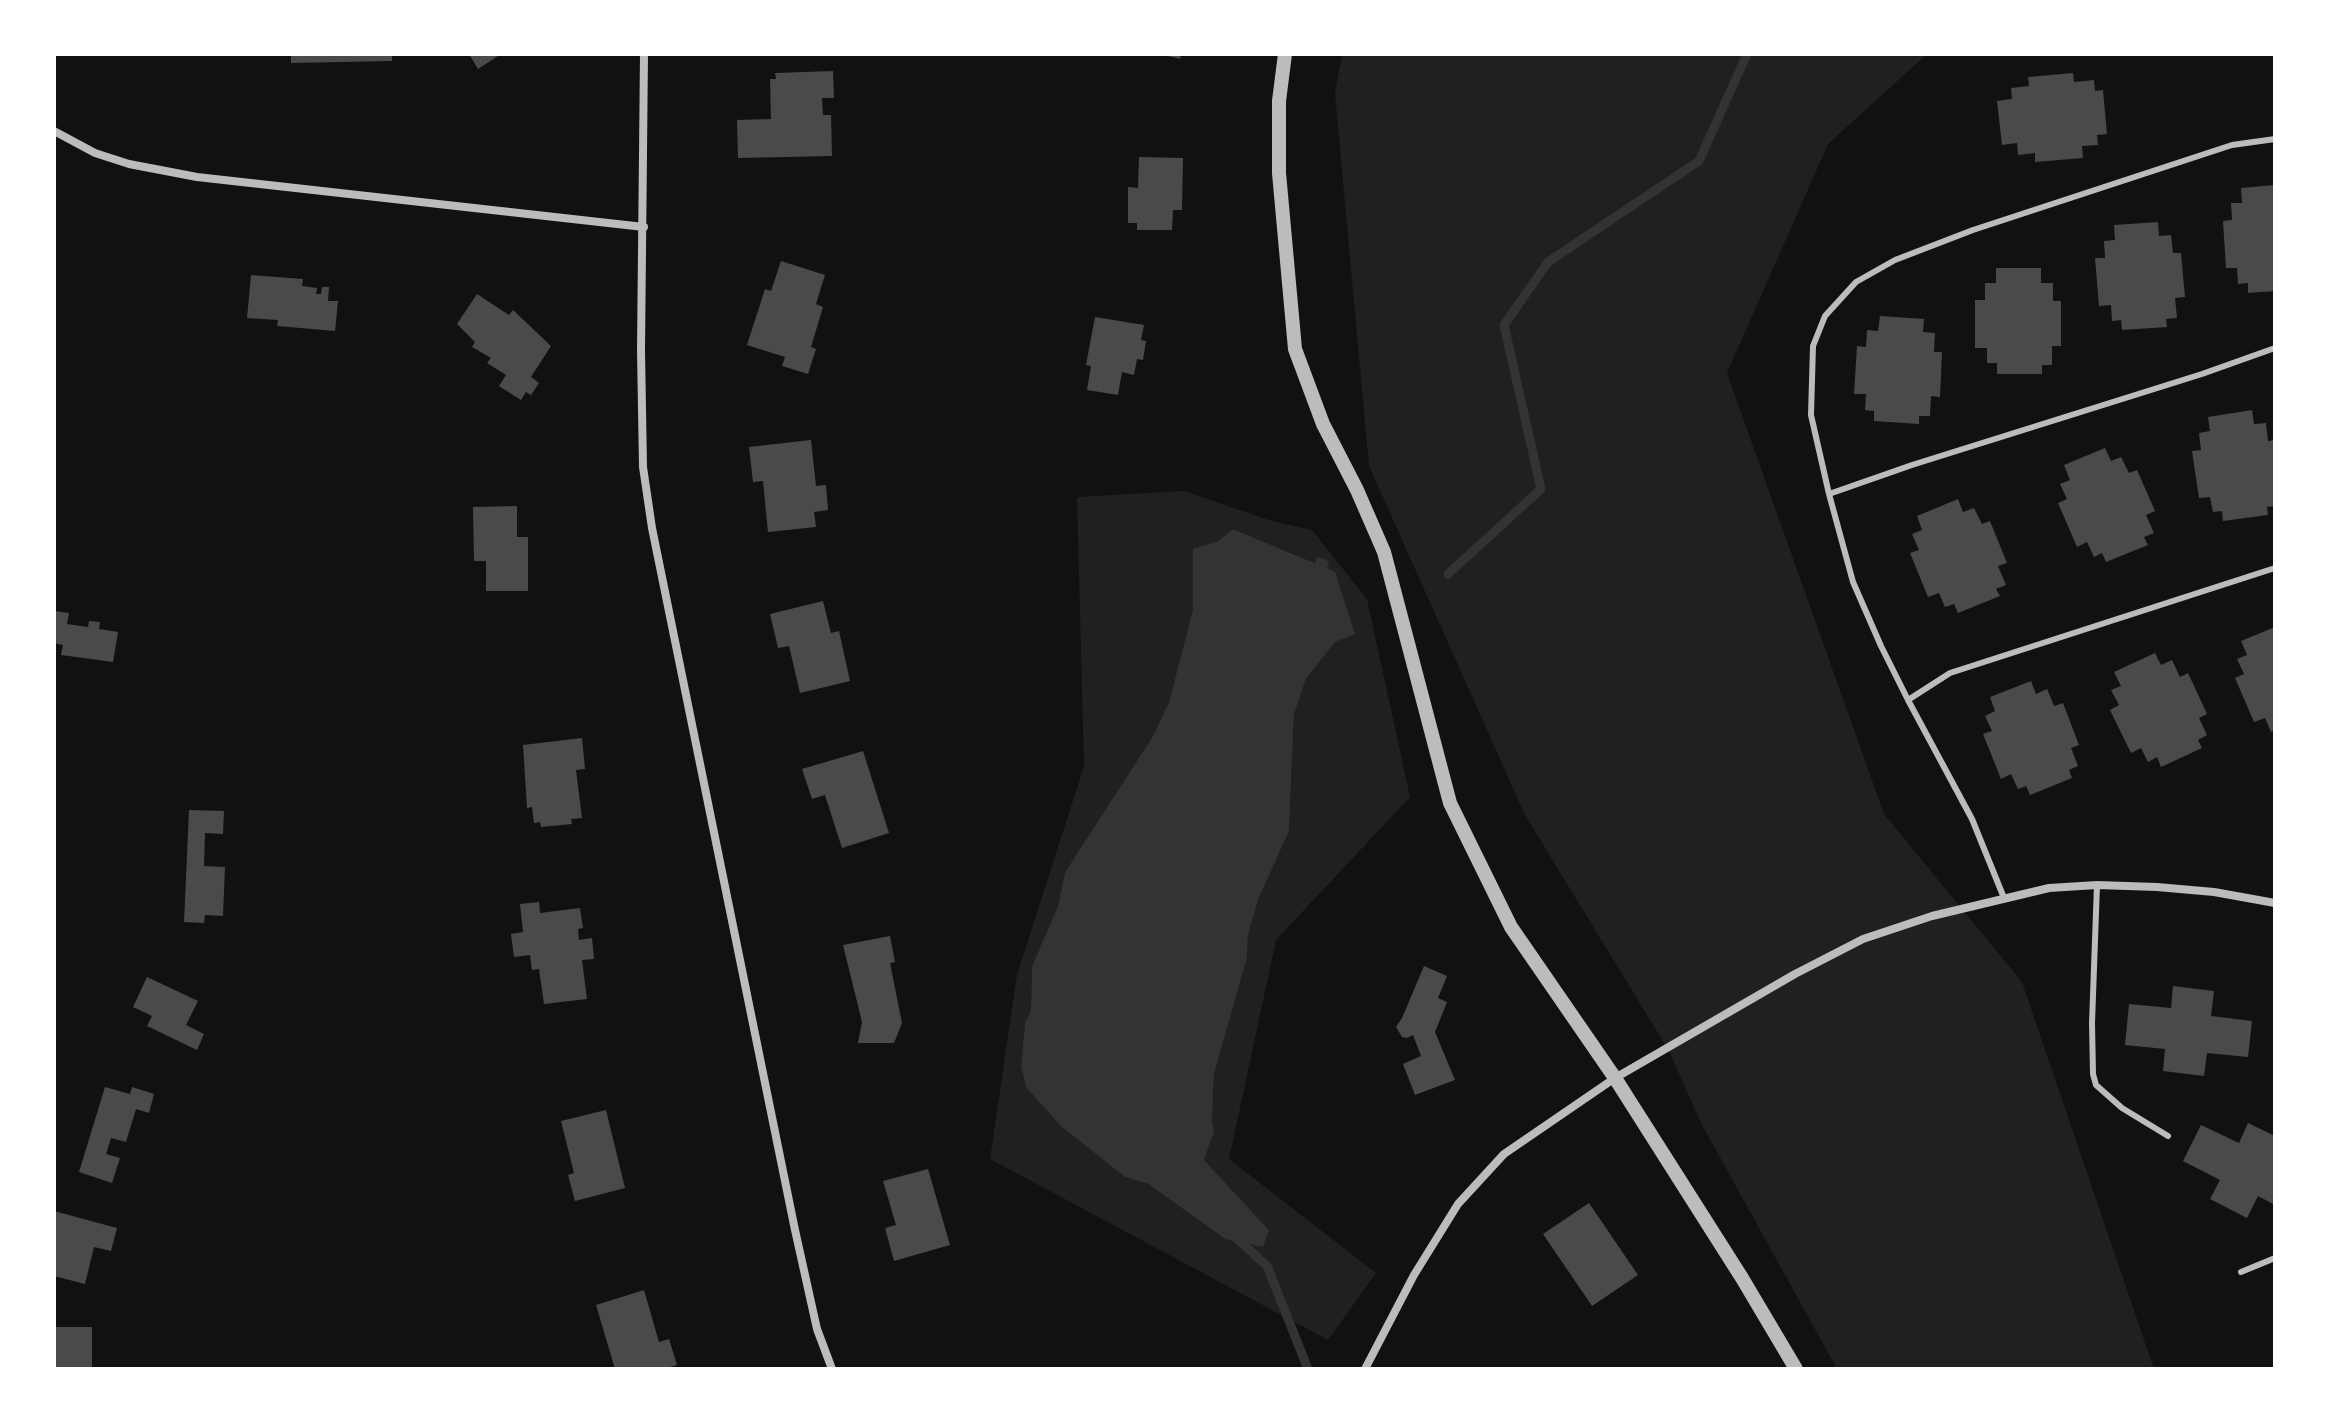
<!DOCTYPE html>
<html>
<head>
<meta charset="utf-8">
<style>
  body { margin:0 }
  #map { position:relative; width:2329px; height:1423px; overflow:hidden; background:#111; font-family:Ubuntu,sans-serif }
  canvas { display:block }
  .frame { position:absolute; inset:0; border:56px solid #fff; pointer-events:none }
</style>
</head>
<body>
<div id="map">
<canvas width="2329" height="1423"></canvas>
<div class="frame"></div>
</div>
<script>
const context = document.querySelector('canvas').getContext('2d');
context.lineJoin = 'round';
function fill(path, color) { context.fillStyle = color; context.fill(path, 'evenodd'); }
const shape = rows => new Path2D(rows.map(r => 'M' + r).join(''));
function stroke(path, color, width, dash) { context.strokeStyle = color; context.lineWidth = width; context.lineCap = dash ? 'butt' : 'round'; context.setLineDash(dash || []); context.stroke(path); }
fill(shape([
  [1342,54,1927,54,1828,144,1727,373,1884,814,2022,982,2154,1369,1837,1369,1701,1123,1669,1051,1525,815,1369,466,1335,93],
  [1184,491,1272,521,1312,530,1367,599,1410,797,1276,940,1229,1159,1376,1273,1328,1340,990,1159,1017,975,1084,766,1077,497],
  [1233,529,1316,563,1335,642,1306,679,1294,714,1289,831,1258,900,1248,935,1247,958,1214,1074,1212,1121,1214,1132,1204,1160,1269,1230,1225,1239,1148,1184,1125,1177,1026,1087,1021,1067,1025,1023,1031,1011,1032,966,1058,906,1065,872,1153,736,1169,702,1193,609,1193,549,1218,541]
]), '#202020');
fill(shape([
  [1233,529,1315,563,1317,557,1329,561,1327,568,1335,572,1355,634,1335,642,1306,679,1294,714,1289,831,1258,900,1248,935,1247,958,1214,1074,1212,1120,1214,1132,1204,1160,1269,1230,1263,1247,1225,1239,1148,1184,1125,1177,1061,1126,1026,1087,1021,1067,1025,1022,1031,1011,1032,966,1058,906,1065,872,1153,736,1169,702,1193,609,1193,549,1218,541]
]), '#333');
stroke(shape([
  [1448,574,1541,489,1504,325,1548,262,1699,161,1747,54],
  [1233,1235,1267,1266,1308,1369]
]), '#333', 9);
fill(shape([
  [291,54,392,54,392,61,291,63],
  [469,54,501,54,478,69],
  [1160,54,1181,54,1180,59],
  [833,71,834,98,822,98,823,115,831,115,832,156,738,158,737,120,771,119,770,79,776,79,775,73],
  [2073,73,2074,82,2094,80,2095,91,2103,90,2107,134,2097,135,2098,145,2082,146,2083,158,2035,162,2035,153,2018,155,2017,143,2002,145,1997,101,2012,99,2011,88,2029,86,2028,77],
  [1139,157,1183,158,1182,210,1173,210,1172,230,1137,230,1137,223,1128,223,1128,187,1138,188],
  [2275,185,2275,291,2248,293,2248,283,2238,284,2237,268,2226,268,2223,221,2232,220,2231,203,2242,203,2241,188],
  [2158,222,2159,236,2171,235,2173,253,2181,253,2185,297,2175,298,2177,318,2166,319,2167,327,2122,330,2121,320,2112,321,2111,305,2099,306,2095,258,2105,258,2104,241,2115,240,2114,225],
  [781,261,825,275,816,304,823,307,811,347,816,349,808,374,782,366,785,357,747,345,765,289,771,291],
  [1996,268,2041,268,2041,283,2053,283,2053,301,2061,301,2061,346,2052,346,2052,365,2042,365,2042,374,1997,374,1997,363,1987,363,1987,348,1975,348,1975,300,1985,300,1985,283,1996,283],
  [251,275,303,279,302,286,317,288,316,294,321,294,322,287,329,287,328,301,338,301,335,331,277,326,278,320,247,318],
  [477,294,509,315,513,310,551,346,531,377,539,383,531,395,526,392,521,400,499,386,506,375,487,363,491,358,472,347,475,342,457,324],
  [1880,316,1924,319,1923,332,1935,333,1934,352,1942,352,1940,397,1931,396,1930,416,1919,416,1919,424,1874,421,1874,411,1865,410,1866,394,1854,394,1857,346,1866,347,1867,330,1878,331],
  [1095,317,1144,325,1141,340,1146,341,1143,360,1137,359,1134,375,1122,372,1118,395,1087,390,1091,366,1086,365],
  [2252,410,2254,424,2266,423,2268,441,2275,440,2275,506,2267,507,2268,515,2223,521,2222,511,2213,512,2210,497,2199,498,2192,451,2201,450,2199,433,2210,431,2208,417],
  [811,440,816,486,826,485,828,510,814,512,816,527,768,532,763,481,753,482,749,447],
  [2105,448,2111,461,2121,457,2129,473,2137,470,2155,511,2146,515,2154,533,2144,537,2148,545,2106,562,2102,553,2094,557,2087,542,2077,547,2058,503,2067,499,2060,484,2070,480,2064,465],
  [1958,499,1963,512,1974,508,1982,524,1990,521,2007,563,1998,566,2006,585,1996,589,2000,596,1958,613,1954,604,1945,607,1939,593,1928,597,1910,553,1919,550,1912,534,1922,530,1917,516],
  [517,506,517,537,528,537,528,591,486,591,486,561,474,561,473,507],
  [823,601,831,633,839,631,850,681,800,693,789,646,778,648,770,614],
  [54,611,69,613,67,624,88,627,89,621,100,622,99,629,118,632,113,662,61,655,63,645,54,643],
  [2275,627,2275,730,2271,732,2265,718,2254,722,2235,678,2244,674,2237,659,2247,655,2241,641],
  [2155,653,2161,665,2172,660,2180,677,2188,673,2207,714,2199,718,2207,735,2198,740,2202,748,2161,767,2157,757,2148,762,2141,748,2131,753,2110,710,2119,705,2111,690,2121,686,2114,672],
  [2031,681,2036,694,2047,689,2054,706,2063,703,2079,745,2071,748,2078,766,2069,770,2072,778,2030,795,2026,786,2018,789,2011,774,2001,779,1983,734,1992,731,1985,716,1995,711,1990,697],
  [582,738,585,769,576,770,582,818,571,819,572,824,541,827,540,822,534,823,532,807,527,808,523,745],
  [863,751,889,833,842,848,825,795,812,799,802,769],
  [189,810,224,811,223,834,205,833,204,866,225,867,223,916,205,915,204,923,184,922],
  [539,902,540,913,580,908,583,928,578,929,579,940,592,938,594,959,582,960,587,999,544,1004,539,969,532,970,530,955,514,957,511,934,523,932,520,904],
  [890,936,895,962,890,963,902,1023,894,1043,858,1043,862,1022,843,945],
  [1424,966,1447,976,1438,998,1447,1002,1435,1032,1455,1080,1415,1095,1403,1064,1421,1056,1413,1035,1407,1038,1402,1037,1396,1027,1402,1018],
  [147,977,198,1001,186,1025,204,1034,197,1050,147,1026,152,1016,133,1007],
  [2173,986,2214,991,2211,1016,2252,1021,2248,1057,2207,1053,2204,1076,2163,1071,2165,1049,2125,1045,2129,1004,2171,1008],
  [105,1087,130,1094,132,1087,154,1094,149,1113,136,1109,126,1142,111,1138,106,1154,120,1158,112,1183,79,1172],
  [606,1110,625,1188,575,1201,568,1175,574,1173,561,1121],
  [2248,1123,2275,1136,2275,1205,2258,1196,2247,1218,2210,1199,2220,1180,2183,1161,2201,1125,2239,1143],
  [928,1169,950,1245,894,1261,885,1228,896,1225,883,1181],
  [1589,1203,1638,1275,1592,1306,1543,1234],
  [54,1211,117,1228,111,1251,94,1247,85,1284,54,1276],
  [644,1290,659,1342,669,1339,677,1365,663,1369,615,1369,596,1305],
  [56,1327,92,1327,92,1369,54,1369]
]), '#4a4a4a');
stroke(shape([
  [2275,139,2232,145,1973,230,1895,260,1856,282,1825,316,1813,346,1811,415,1829,494,1912,465,2202,374,2275,348],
  [1829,494,1853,582,1881,646,1908,700,1950,673,2275,568],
  [1908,700,1972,819,2004,898],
  [2097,885,2092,1023,2093,1074,2096,1085,2122,1108,2168,1136],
  [2241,1272,2275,1258]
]), '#bcbcbc', 6);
stroke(shape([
  [644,54,641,350,643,467,652,528,795,1230,817,1329,832,1369],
  [54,131,95,153,129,164,197,177,644,227],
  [1365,1369,1414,1275,1458,1204,1504,1154,1615,1078,1795,974,1863,939,1932,916,2049,888,2097,885,2157,887,2214,892,2275,903]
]), '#bcbcbc', 8);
stroke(shape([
  [1285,54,1279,101,1279,173,1295,349,1323,424,1357,490,1384,552,1450,803,1511,927,1615,1078,1742,1278,1796,1369]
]), '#bcbcbc', 14);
</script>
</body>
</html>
